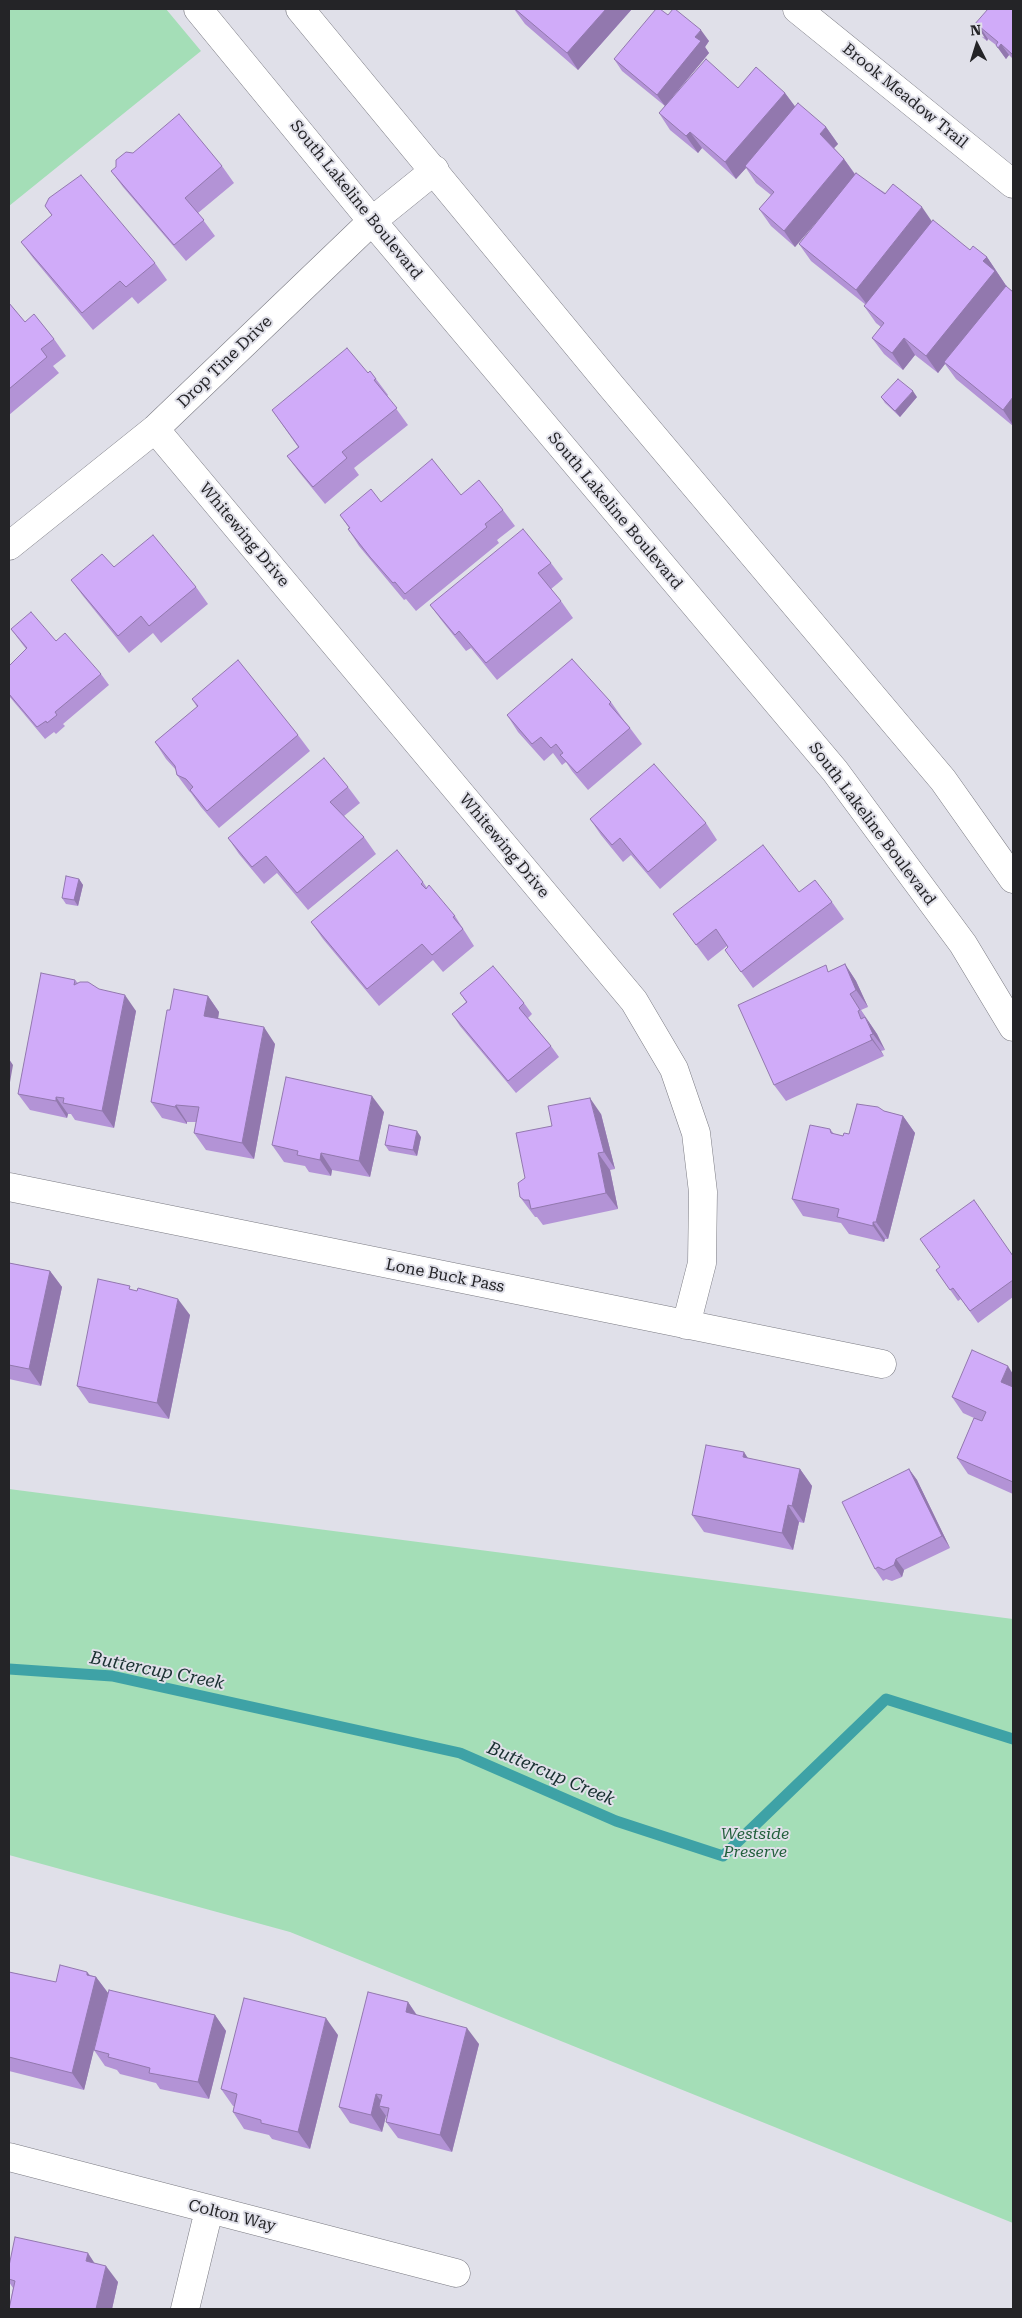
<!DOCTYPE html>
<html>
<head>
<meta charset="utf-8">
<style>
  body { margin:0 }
  #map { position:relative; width:1022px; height:2318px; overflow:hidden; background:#e0e0e9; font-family:"Roboto Serif",serif }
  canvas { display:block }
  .frame { position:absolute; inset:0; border:10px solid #242427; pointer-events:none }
  .north { position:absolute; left:952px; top:20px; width:50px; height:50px; -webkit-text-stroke:4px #e0e0e9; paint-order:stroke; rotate:355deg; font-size:14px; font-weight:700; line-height:20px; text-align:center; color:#242427 }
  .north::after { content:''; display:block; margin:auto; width:18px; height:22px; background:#242427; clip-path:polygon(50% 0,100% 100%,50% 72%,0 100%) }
</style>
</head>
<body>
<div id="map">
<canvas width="1022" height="2318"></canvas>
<div class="frame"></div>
<div class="north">N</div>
</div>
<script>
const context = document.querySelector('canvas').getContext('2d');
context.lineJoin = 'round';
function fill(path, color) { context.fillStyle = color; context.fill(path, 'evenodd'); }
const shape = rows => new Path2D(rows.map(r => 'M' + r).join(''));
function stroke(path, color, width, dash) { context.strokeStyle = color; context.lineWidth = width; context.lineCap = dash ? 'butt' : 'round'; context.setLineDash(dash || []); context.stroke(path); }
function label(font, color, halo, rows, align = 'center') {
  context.font = font + ' "Roboto Serif",serif'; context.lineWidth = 4; context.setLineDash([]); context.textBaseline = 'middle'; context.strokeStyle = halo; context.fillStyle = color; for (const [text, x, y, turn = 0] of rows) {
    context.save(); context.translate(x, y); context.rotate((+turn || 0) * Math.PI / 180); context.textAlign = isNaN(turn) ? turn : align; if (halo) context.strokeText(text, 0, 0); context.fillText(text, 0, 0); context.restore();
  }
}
fill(shape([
  [9,9,166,9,201,51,9,206],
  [9,1489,1013,1619,1013,2223,290,1932,9,1855]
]), '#a4deb7');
stroke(shape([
  [9,1669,112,1676,460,1753,616,1821,723,1856,886,1699,1013,1739]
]), '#3ea2a6', 11);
const minor = shape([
  [797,9,1013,184],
  [155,429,634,1001,674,1069,696,1133,703,1192,702,1263,686,1325],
  [9,546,155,429,372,221,435,170],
  [9,1187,882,1364],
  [9,2157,456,2273],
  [185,2309,209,2210]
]);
const secondary = shape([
  [198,9,372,221,835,771,963,944,1013,1027],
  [300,9,611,386,943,780,1013,879]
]);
stroke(minor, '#7b7b83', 29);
stroke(secondary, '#7b7b83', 29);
stroke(minor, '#fff', 28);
stroke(secondary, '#fff', 28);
fill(shape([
  [514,9,632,9,578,70,525,24],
  [1013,9,1013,59,1009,55,1006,59,996,45,988,39,987,41,982,37,974,25],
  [668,15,709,41,705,47,709,53,673,97,738,88,785,93,795,107,826,127,838,144,834,148,844,159,855,174,932,222,970,250,987,257,1007,287,1013,292,1013,426,956,379,945,364,938,373,915,355,903,370,884,354,872,338,881,327,876,323,864,306,866,305,811,261,799,244,822,215,795,247,771,226,759,209,771,195,756,183,746,168,736,179,702,148,698,153,670,130,659,113,665,106,622,71,614,59],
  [222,166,234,183,198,213,215,236,186,261,123,187,111,171],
  [45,206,155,263,167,280,138,304,132,297,93,330,33,258,21,242,52,216],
  [9,303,25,322,54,339,66,356,53,366,59,373,9,415],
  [368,373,376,379,388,395,387,396,408,425,354,468,359,475,325,504,299,472,287,456,298,447,272,410],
  [881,397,917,397,900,417,885,403],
  [461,495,503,510,515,526,497,540,499,543,416,611,406,599,404,600,359,546,348,529,349,528,340,515,381,502],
  [551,563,563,579,551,589,561,601,573,618,497,680,471,648,466,651,442,621,430,605],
  [114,567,196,587,208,604,161,643,153,633,129,653,83,596,71,580],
  [11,629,56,641,101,674,109,685,63,724,65,726,56,734,54,732,45,739,9,696,9,666,26,649],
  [192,699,298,735,310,751,219,828,201,807,191,793,189,791,177,775,176,770,166,759,155,742,197,707],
  [611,702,623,719,630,728,642,744,588,790,572,771,566,762,562,765,553,753,544,761,518,732,507,715],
  [348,787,360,803,344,816,364,837,376,854,308,910,277,873,264,884,239,854,228,838],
  [590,819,706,823,717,840,660,889,631,855,623,862,601,835],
  [79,879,83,885,78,906,66,904,62,898],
  [423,882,427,888,455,916,474,946,443,972,433,960,379,1006,323,939,311,922],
  [799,892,832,902,844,919,753,988,725,950,728,947,727,946,708,961,673,914],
  [845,964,856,981,868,1007,861,1010,877,1034,885,1050,881,1051,884,1056,786,1101,774,1085,830,971],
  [75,980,78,983,136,1011,114,1128,75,1120,71,1114,68,1114,67,1118,30,1110,18,1094],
  [460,993,524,1003,532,1014,528,1018,551,1046,559,1057,516,1093,460,1026,452,1014,466,1002],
  [208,996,219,1012,218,1018,275,1044,254,1159,206,1150,194,1133,196,1122,187,1122,187,1124,162,1118,151,1102,170,1010],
  [884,1111,903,1116,915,1133,888,1239,885,1239,884,1242,849,1234,841,1223,803,1216,792,1199,830,1129,834,1134,843,1136,849,1134],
  [384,1112,370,1177,332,1170,331,1176,309,1172,305,1166,284,1162,272,1145],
  [601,1114,615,1169,610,1170,618,1209,543,1225,537,1217,535,1217,520,1197,525,1178,552,1126],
  [421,1137,417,1156,389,1151,385,1145],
  [1013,1256,1013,1297,978,1323,961,1299,958,1301,936,1270],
  [9,1263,50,1271,62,1287,41,1386,9,1379,9,1381],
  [132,1290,190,1315,169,1419,89,1403,77,1386],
  [1013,1374,1013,1494,968,1474,957,1458,974,1418,963,1413,952,1397],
  [800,1469,812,1486,804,1523,799,1522,793,1550,704,1532,692,1515],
  [909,1469,917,1480,950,1548,904,1570,902,1577,892,1581,886,1579,883,1581,875,1569],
  [9,1972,56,1982,87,1972,90,1975,96,1977,108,1993,215,2015,226,2031,209,2099,160,2089,156,2083,120,2074,117,2070,105,2066,94,2050,95,2044,84,2090,9,2071],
  [408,2002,417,2015,479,2044,452,2152,398,2138,386,2122,387,2117,386,2116,382,2132,350,2123,339,2107],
  [338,2035,310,2149,272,2139,269,2135,244,2129,233,2112,234,2106,233,2106,221,2089],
  [94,2263,118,2282,112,2309,9,2309,13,2288,9,2282,9,2266]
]), '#b393d6');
fill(shape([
  [606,9,632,9,578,70,567,53],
  [980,27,988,39,987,41,979,29],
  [701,30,709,41,705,47,709,53,665,106,657,95,695,37],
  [1001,44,1009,55,1006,59,998,48],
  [785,93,797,109,745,166,746,168,736,179,725,162],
  [826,127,838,144,832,150,820,134],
  [690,132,702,148,698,153,686,136],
  [844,159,856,176,795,247,784,231],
  [922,207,933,223,868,306,856,290],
  [987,257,1007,287,944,362,945,364,938,373,926,356,983,261],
  [904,338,915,355,903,370,892,353],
  [913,391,917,397,900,417,895,411],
  [1013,397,1013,425,1003,410],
  [79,879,83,885,78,906,74,900],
  [845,964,856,981,868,1007,856,990],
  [850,994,877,1034,885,1050,873,1034,866,1018],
  [125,995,136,1011,114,1128,102,1111],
  [208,996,219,1012,216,1032,204,1016],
  [264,1027,275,1044,254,1159,242,1143],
  [870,1035,881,1051,884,1056,872,1040],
  [9,1059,13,1065,9,1088],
  [372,1096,384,1112,370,1177,359,1161],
  [56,1097,68,1114,67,1118,56,1101],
  [590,1098,601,1114,615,1169,604,1152],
  [176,1105,187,1122,187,1124,175,1107],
  [903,1116,915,1133,888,1239,876,1222],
  [417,1131,421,1137,417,1156,413,1150],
  [321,1153,332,1170,331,1176,320,1160],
  [598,1153,610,1170,618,1209,606,1193],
  [873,1222,885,1239,884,1242,873,1226],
  [50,1271,62,1287,41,1386,29,1369],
  [178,1299,190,1315,169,1419,157,1403],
  [1008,1366,1013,1374,1013,1396,1001,1382],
  [744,1452,755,1469,743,1457],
  [800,1469,812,1486,804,1523,792,1506],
  [909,1469,917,1480,950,1548,942,1536],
  [788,1505,799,1522,793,1550,782,1533],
  [896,1559,904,1570,902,1577,894,1565],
  [87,1972,95,1983,96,1977,108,1993,84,2090,72,2073],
  [408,2002,419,2019,406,2012],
  [215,2015,226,2031,209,2099,198,2082],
  [326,2018,338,2035,310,2149,298,2132],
  [467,2028,479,2044,452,2152,440,2135],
  [376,2094,386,2108,379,2106,386,2116,382,2132,371,2115],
  [88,2253,99,2270,86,2261],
  [106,2266,118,2282,112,2309,96,2309]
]), '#9278ae');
const building = shape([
  [515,9,606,9,567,53,515,9],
  [656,9,660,9,668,15,673,9,675,9,701,30,695,37,701,41,657,95,614,59,656,9],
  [988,9,1013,9,1013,55,1001,44,998,48,996,45,998,42,980,27,979,29,974,25,988,9],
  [706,59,738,88,756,67,785,93,725,162,690,132,686,136,659,113,706,59],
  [798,103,826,127,820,134,844,159,784,231,759,209,774,192,745,166,798,103],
  [179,114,222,166,185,198,204,220,174,245,111,171,116,167,116,160,126,152,133,153,179,114],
  [856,173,885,194,893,184,922,207,856,290,799,244,856,173],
  [81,175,155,263,126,287,120,281,82,313,21,242,52,215,45,206,49,198,81,175],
  [933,220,970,250,973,246,987,257,983,261,995,271,926,356,904,338,892,353,872,338,884,323,864,306,933,220],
  [1006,286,1013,292,1013,397,1003,410,944,362,1006,286],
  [9,303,25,322,34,314,54,339,41,349,47,357,9,389,9,303],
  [347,348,368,373,370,371,376,379,374,380,397,408,342,452,347,458,313,487,287,456,299,447,272,410,347,348],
  [898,379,913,391,895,411,881,397,898,379],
  [432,459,461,495,479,480,503,510,485,524,487,527,405,594,395,582,393,583,370,557,348,529,350,528,340,515,371,489,381,502,432,459],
  [523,529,551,563,538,573,561,601,486,663,459,631,455,635,430,605,523,529],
  [153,535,196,587,149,626,141,616,118,636,71,580,102,554,114,567,153,535],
  [31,612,56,641,65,633,101,674,55,712,57,715,47,723,46,721,37,727,9,694,9,666,27,648,11,629,31,612],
  [572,659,609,700,611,702,609,704,630,728,577,773,560,755,563,753,556,744,551,748,541,737,532,744,507,715,572,659],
  [238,660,298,735,207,811,190,790,193,787,186,779,177,775,175,766,155,742,198,706,192,699,238,660],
  [324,758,348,787,330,802,364,837,297,893,266,856,252,867,228,838,324,758],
  [654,764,706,823,648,872,620,838,612,845,590,819,654,764],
  [763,845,799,892,815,880,832,902,741,972,725,950,728,947,716,929,696,945,673,914,763,845],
  [397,850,423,882,421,884,426,889,429,885,455,916,453,917,463,929,432,955,422,944,367,989,311,922,397,850],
  [66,876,79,879,74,900,62,898,66,876],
  [845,964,856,990,850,994,860,1010,858,1011,861,1019,865,1017,873,1034,870,1035,872,1040,774,1085,738,1005,826,965,828,972,845,964],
  [493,966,524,1003,519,1008,551,1046,508,1081,452,1014,467,1002,460,993,493,966],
  [41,973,75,980,74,985,80,982,88,982,99,989,125,995,102,1111,63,1103,64,1098,56,1097,56,1101,18,1094,41,973],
  [174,989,208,996,204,1016,264,1027,242,1143,194,1133,199,1107,176,1105,175,1107,151,1102,167,1010,170,1010,174,989],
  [286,1077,372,1096,359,1161,321,1153,320,1160,297,1155,298,1151,272,1145,286,1077],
  [590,1098,604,1152,598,1153,606,1193,531,1209,529,1200,524,1200,520,1197,518,1183,525,1178,516,1133,552,1126,548,1106,590,1098],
  [857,1104,878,1107,884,1111,903,1116,876,1222,873,1222,873,1226,837,1217,839,1209,835,1208,792,1199,810,1125,830,1129,831,1133,843,1136,844,1133,849,1134,857,1104],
  [389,1125,417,1131,413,1150,385,1145,389,1125],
  [974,1200,1013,1256,1013,1280,970,1311,953,1288,950,1290,936,1270,940,1267,920,1239,974,1200],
  [9,1263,50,1271,29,1369,9,1365,9,1263],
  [98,1279,130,1286,129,1289,137,1291,138,1288,178,1299,157,1403,77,1386,98,1279],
  [972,1350,1008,1366,1001,1382,1013,1387,1013,1482,957,1458,974,1418,982,1421,986,1412,952,1397,972,1350],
  [706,1445,744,1452,743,1457,800,1469,792,1506,788,1505,782,1533,692,1515,706,1445],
  [909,1469,942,1536,896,1559,894,1565,884,1570,878,1567,875,1569,842,1502,909,1469],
  [60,1965,87,1972,87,1975,96,1977,72,2073,9,2057,9,1972,56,1982,60,1965],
  [109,1990,215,2015,198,2082,149,2073,150,2068,108,2057,109,2054,94,2050,109,1990],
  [368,1992,408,2002,406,2012,467,2028,440,2135,386,2122,389,2108,379,2106,382,2095,376,2094,371,2115,339,2107,368,1992],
  [244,1998,326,2018,298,2132,261,2123,261,2120,233,2112,237,2094,221,2089,244,1998],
  [15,2237,88,2253,86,2261,106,2266,96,2309,9,2309,15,2281,9,2279,9,2266,15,2237]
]);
fill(building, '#d0abf9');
stroke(building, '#9278ae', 1);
label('16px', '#242427', '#e0e0e9', [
  ["Brook Meadow Trail",905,96,39],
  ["South Lakeline Boulevard",356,200,51],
  ["Drop Tine Drive",225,362,-44],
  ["South Lakeline Boulevard",615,511,50],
  ["Whitewing Drive",244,535,50],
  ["South Lakeline Boulevard",872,824,53],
  ["Whitewing Drive",504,846,50],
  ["Lone Buck Pass",445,1276,11],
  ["Colton Way",232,2216,14]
]);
label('italic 16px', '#225f3c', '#e0e0e9', [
  ["Westside",755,1834],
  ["Preserve",755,1852]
]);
label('italic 18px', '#182f30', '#e0e0e9', [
  ["Buttercup Creek",157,1671,11],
  ["Buttercup Creek",551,1774,23]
]);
</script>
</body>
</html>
